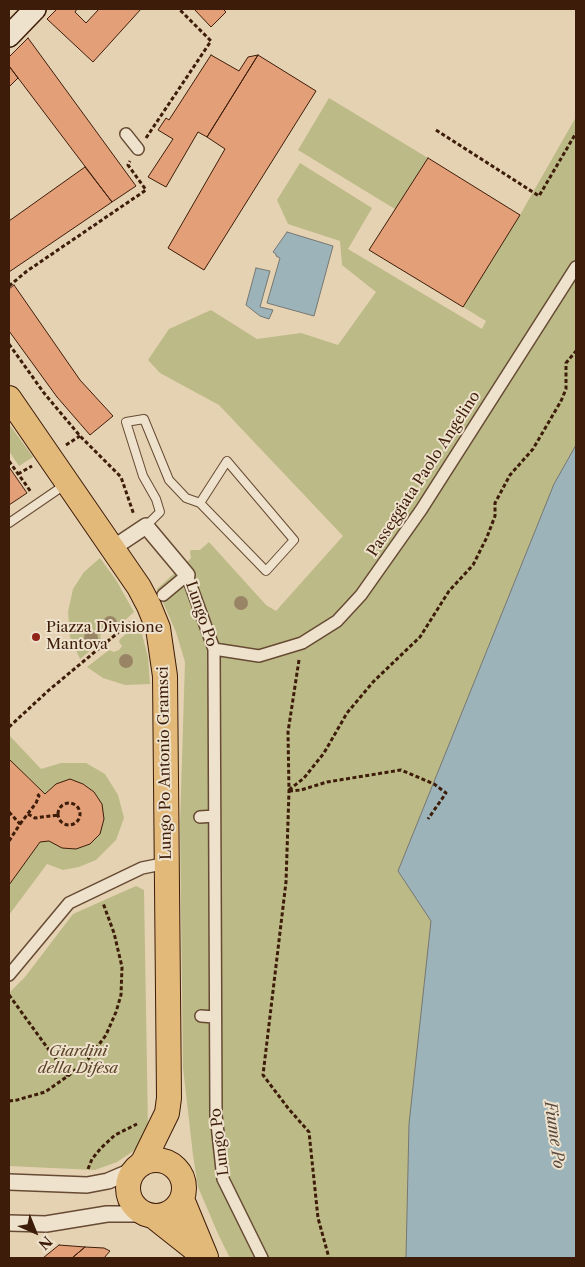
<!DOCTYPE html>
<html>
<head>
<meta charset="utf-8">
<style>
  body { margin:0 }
  #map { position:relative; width:585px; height:1267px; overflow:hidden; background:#e5d2b2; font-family:"Libre Caslon Text",serif }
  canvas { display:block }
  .frame { position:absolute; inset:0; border:10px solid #3d1c09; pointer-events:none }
  .north { position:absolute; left:10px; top:1207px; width:50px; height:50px; -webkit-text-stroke:4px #eee2cd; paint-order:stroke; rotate:136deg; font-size:14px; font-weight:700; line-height:20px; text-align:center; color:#3d1c09 }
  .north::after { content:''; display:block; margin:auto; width:18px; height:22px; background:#3d1c09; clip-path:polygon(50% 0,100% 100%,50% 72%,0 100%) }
</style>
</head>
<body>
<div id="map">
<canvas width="585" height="1267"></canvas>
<div class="frame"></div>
<div class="north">N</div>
</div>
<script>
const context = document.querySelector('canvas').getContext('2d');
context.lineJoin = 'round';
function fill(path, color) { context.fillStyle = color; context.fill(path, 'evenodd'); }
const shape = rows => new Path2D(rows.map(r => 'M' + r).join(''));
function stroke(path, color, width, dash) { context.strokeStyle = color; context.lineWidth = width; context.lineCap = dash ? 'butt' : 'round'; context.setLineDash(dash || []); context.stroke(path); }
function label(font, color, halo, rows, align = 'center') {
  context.font = font + ' "Libre Caslon Text",serif'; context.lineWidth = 4; context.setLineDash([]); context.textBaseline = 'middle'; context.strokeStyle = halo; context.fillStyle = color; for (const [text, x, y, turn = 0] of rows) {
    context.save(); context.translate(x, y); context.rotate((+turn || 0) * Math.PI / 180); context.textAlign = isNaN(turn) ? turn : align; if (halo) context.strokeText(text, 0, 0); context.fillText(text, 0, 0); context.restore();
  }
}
fill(shape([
  [329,98,428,158,395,209,298,150],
  [576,117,576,1258,230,1258,219,1236,198,1187,193,1155,183,1068,180,825,185,662,176,632,157,589,191,558,190,552,191,550,200,550,209,542,266,605,276,611,343,536,219,405,160,373,148,360,169,329,211,310,257,339,301,333,338,345,376,292,342,265,340,241,288,224,277,200,300,163,372,208,348,249,482,329,486,321,463,307,520,215],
  [9,424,33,457,19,466,9,451],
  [100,558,116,580,134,612,113,631,111,632,107,629,103,632,100,636,102,641,80,659,70,637,68,612,73,589,84,572],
  [139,623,148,657,150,684,125,685,103,678,87,667,109,650,114,652,119,650,122,646,119,642,120,639],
  [9,735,41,769,61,763,86,763,105,774,118,795,124,818,116,840,96,860,79,867,63,870,47,864,9,915,9,885,40,842,49,841,62,848,76,849,90,844,100,834,104,819,102,804,94,792,83,784,70,780,56,784,45,794,9,759],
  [136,886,144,890,148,1129,140,1144,132,1152,117,1162,95,1170,9,1166,9,993,25,977,73,914]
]), '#bcba87');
const water = shape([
  [287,232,333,246,314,316,267,303,280,258,276,256,276,254,273,252,287,232],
  [256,268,270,271,260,307,273,310,269,319,260,316,246,305,256,268],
  [576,445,576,1258,406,1258,409,1124,431,921,398,871,554,484,576,445]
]);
fill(water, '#9cb4b9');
stroke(water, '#767773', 1);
const building = shape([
  [57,9,77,9,75,12,86,23,99,9,141,9,93,62,47,19,57,9],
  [194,9,223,9,226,12,211,27,194,9],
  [28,38,136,186,112,202,9,66,9,57,28,38],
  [211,55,239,71,248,57,258,55,207,137,198,132,166,187,148,177,173,139,158,130,166,118,169,120,211,55],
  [258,55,316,91,204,270,168,248,225,149,207,137,258,55],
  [9,66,18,78,9,87,9,66],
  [428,158,520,215,463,307,369,250,428,158],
  [85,167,112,202,9,272,9,221,85,167],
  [14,285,80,380,113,416,90,435,57,397,9,331,9,289,14,285],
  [9,467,27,493,9,505,9,467],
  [9,759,45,794,56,784,70,779,83,784,94,792,102,804,104,819,100,834,90,844,76,849,62,848,49,841,40,842,9,885,9,759],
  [59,1245,85,1247,72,1258,43,1258,59,1245],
  [85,1247,104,1248,110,1251,104,1258,72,1258,85,1247]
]);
fill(building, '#e29f78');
stroke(building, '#3d1c09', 1);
const service = shape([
  [9,523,66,484],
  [146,526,160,512,156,499,143,476,126,422,144,419,169,480,186,498,200,503,266,571,294,540,227,461,200,503]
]);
const pedestrian = shape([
  [126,134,138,149],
  [163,595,187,575,214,649,216,1115,223,1179,262,1258],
  [214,649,259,656,302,643,337,621,361,595,421,510,576,267],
  [200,817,214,816],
  [9,975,69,903,142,868,167,863],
  [201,1016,215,1017]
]);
const minor = shape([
  [113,548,146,526,187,575],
  [9,1182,87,1185,108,1181,136,1169],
  [9,1223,46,1224,107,1214,146,1214]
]);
const secondary = shape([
  [9,36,35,9]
]);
const primary = shape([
  [9,398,139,587,149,606,158,628,165,676,169,1098,167,1113,142,1164],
  '128 1188a28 28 0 1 1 56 0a28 28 0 1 1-56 0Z',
  [182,1199,206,1257],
  [153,1216,206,1258]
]);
stroke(service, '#674a33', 10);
stroke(pedestrian, '#674a33', 14);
stroke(minor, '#674a33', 18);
stroke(secondary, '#3d1c09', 24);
stroke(primary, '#3d1c09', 26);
stroke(shape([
  [436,130,539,196,576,133],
  [146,138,211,41,179,9],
  [9,286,27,271,146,190,128,165,130,161],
  [9,344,44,393,80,436,121,477,134,515],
  [66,445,80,436],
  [9,461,31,492],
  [18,474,32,466],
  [299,660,288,732,289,791,286,882,263,1075,288,1108,309,1132,318,1218,329,1258],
  [9,727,49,690,132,621],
  [289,790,304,778,324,753,347,713,373,682,420,637,449,591,473,565,487,537,495,516,495,503,510,475,533,449,561,401,566,389,566,363,576,351],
  [289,791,301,790,327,782,401,770,434,784,446,793,428,819],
  '58 814a11 11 0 1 1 22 0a11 11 0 1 1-22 0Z',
  [9,812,20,824,9,841],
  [28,814,35,818,58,815],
  [20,824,36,803,39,796,36,792],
  [9,995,68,1076],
  [9,1101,17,1100,45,1092,68,1076,88,1059,106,1035,116,1012,121,995,122,967,114,933,103,903],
  [88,1169,92,1159,101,1148,115,1135,137,1124]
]), '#3d1c09', 3, [4, 2.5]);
stroke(service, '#eee2cd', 8);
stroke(pedestrian, '#eee2cd', 11);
stroke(minor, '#eee2cd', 15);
stroke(secondary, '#eee2cd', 21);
stroke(primary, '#e2b979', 24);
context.fillStyle = '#9a8466';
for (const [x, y] of [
  [241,603],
  [110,623],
  [91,638],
  [126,661]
]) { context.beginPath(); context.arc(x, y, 7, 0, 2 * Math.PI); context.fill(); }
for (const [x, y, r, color] of [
  [36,637,5,"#8f2418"]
]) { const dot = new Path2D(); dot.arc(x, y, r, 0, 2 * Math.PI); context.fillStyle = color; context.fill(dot); stroke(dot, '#eee2cd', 2); }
label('15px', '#3d1c09', '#eee2cd', [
  ["Passeggiata Paolo Angelino",424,474,-57],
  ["Lungo Po",201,614,71],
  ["Lungo Po Antonio Gramsci",165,763,-91],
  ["Lungo Po",220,1142,-97]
]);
label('15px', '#3d1c09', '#eee2cd', [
  ["Piazza Divisione",46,628],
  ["Mantova",46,645]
], 'left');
label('italic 15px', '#5d4428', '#eee2cd', [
  ["Giardini",78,1052],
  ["della Difesa",78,1069]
]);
label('italic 16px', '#5a4a3e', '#eee2cd', [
  ["Fiume Po",554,1135,82]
]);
</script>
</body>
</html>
